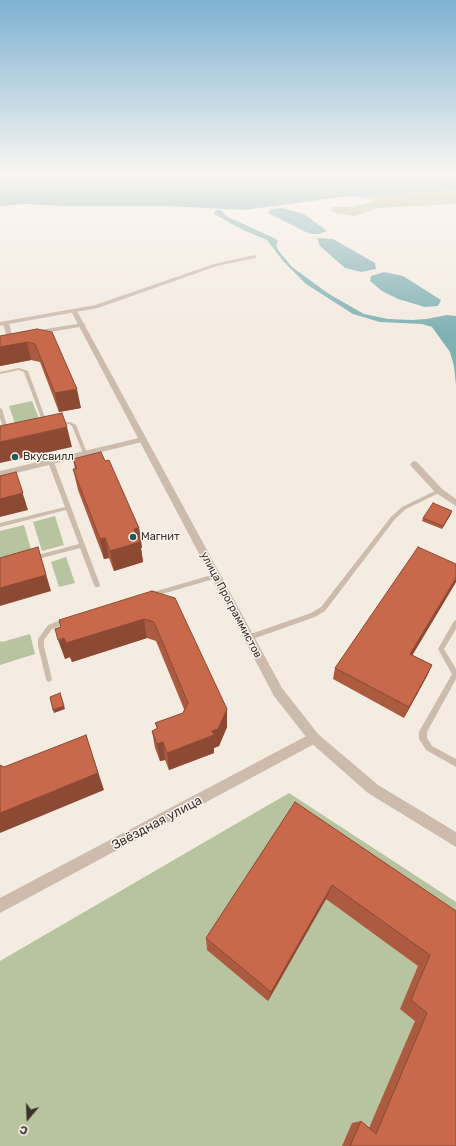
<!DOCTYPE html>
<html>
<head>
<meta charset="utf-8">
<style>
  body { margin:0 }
  #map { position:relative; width:456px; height:1146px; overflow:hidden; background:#f4ebe1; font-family:Rubik,sans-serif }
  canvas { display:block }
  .north { position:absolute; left:8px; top:1098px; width:40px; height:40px; -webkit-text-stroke:3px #fbf5ee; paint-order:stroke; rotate:199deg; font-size:11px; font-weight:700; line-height:16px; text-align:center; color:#3b302b }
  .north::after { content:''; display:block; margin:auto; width:14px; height:18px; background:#3b302b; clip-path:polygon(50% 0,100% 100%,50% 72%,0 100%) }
</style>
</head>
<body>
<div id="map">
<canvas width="456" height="1146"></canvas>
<div class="north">С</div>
</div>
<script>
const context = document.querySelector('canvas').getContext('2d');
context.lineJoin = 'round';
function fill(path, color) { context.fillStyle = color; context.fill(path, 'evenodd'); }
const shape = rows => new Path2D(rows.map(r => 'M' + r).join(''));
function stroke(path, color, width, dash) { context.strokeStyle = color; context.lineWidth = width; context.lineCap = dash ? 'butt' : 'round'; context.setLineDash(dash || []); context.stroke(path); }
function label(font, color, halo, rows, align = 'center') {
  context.font = font + ' Rubik,sans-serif'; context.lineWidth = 3; context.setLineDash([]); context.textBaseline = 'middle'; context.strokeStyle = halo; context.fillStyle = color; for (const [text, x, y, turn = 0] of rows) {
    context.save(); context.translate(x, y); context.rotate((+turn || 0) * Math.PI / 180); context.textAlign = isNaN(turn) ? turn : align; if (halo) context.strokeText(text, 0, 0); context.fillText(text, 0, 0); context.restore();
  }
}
fill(shape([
  [456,190,456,204,378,208,355,216,331,212,332,207,351,207,375,201,355,196],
  [32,401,40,421,16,427,9,406],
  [55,516,64,545,42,551,33,522],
  [24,525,32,553,0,562,0,531],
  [66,557,75,583,59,587,51,562],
  [30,634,35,654,0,665,0,641,2,642],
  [289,793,456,902,456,1146,0,1146,0,961]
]), '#b8c4a0');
fill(shape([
  [0,174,456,174,456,190,342,197,244,210,166,206,64,206,24,204,0,206],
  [283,208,304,214,327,231,319,234,310,234,268,213,271,209],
  [216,210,221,210,226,216,276,239,278,241,276,245,278,250,292,267,329,294,364,314,388,319,412,320,426,319,447,315,456,316,456,385,454,366,450,352,432,327,422,324,380,322,353,314,306,284,283,261,267,240,241,229,214,214],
  [317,238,333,239,375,263,376,269,361,272,345,268,320,246],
  [384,272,403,276,441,300,438,306,425,307,398,299,382,291,370,281,371,276]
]), '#7fb0b2');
fill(shape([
  [19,368,28,371,47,423,47,424,45,424,43,423,24,372,19,370,0,374,0,372,19,368],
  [0,408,2,409,8,430,10,432,10,433,6,433,4,431,0,418,0,408],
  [70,422,76,425,87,453,87,454,83,454,83,453,72,426,69,424,58,425,56,424,58,423,70,422],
  [51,460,54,462,100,585,99,587,95,587,94,585,80,548,34,560,31,558,34,556,79,544,66,510,0,527,0,523,65,507,48,462,51,460],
  [439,489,441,490,442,491,441,492,406,509,395,519,325,611,315,617,247,641,245,640,244,638,245,636,311,613,321,607,391,517,402,507,439,489],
  [215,574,218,576,217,578,152,597,150,597,149,595,150,593,215,574],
  [66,618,68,619,69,621,68,623,52,629,44,640,44,646,52,679,51,681,49,682,47,681,46,679,38,646,38,639,48,625,66,618],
  [456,620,456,629,444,649,456,669,456,679,427,732,427,738,432,746,456,759,456,767,426,750,419,739,419,732,420,730,452,674,438,649,454,621,456,620]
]), '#cdbbac');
fill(shape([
  [254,255,256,256,256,258,217,266,98,308,9,324,13,338,12,339,8,339,3,325,0,326,0,322,95,305,214,264,254,255],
  [83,323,85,324,85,326,33,335,30,333,33,331,83,323],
  [143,437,146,437,146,441,0,477,0,471,143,437],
  [414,461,417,462,442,489,456,499,456,506,436,493,411,466,410,464,414,461],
  [314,732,318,734,320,738,318,742,0,913,0,898,314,732]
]), '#cdbbac');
fill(shape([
  [72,310,77,311,282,688,318,734,378,785,456,832,456,847,368,793,310,742,274,696,71,311,72,310]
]), '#cdbbac');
fill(shape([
  [37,329,81,408,59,412,40,362,31,360,0,366,0,336],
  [73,459,105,461,139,528,142,548,141,548,143,562,114,571,109,558,104,559,78,490,73,469,75,469],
  [451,514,442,529,422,521,423,518],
  [456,564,456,582,412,655,432,665,427,676,404,718,333,679,335,668],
  [152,591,227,709,227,727,219,746,214,748,214,753,169,770,165,760,160,761,155,748,152,731,157,729,155,723,183,713,184,709,156,641,147,638,72,662,70,657,65,659,61,627],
  [295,802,456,911,456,1146,342,1146,352,1123,361,1121,369,1128,415,1021,400,1009,418,966,326,899,268,1001,207,950,206,938]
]), '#ac5a40');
fill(shape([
  [27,342,31,360,0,366,0,347],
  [77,389,81,408,59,412,55,393],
  [67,427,72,447,0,463,0,442],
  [16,472,28,510,0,517,0,499],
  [452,511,451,514,442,529,443,526],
  [139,528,142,548,141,548,143,562,114,571,110,551,134,529],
  [105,538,109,558,104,559,100,539],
  [38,547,51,591,0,606,0,588],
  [456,578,456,582,406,666,410,654],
  [144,619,147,638,72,662,70,657,65,659,58,640],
  [432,665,427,676,404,718,409,707],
  [61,696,65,709,54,713,53,710],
  [227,709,227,727,219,746,214,748,214,753,169,770,167,753,212,731],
  [86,735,104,790,0,833,0,813],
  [163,742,165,760,160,761,157,744],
  [332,885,326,899,268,1001,271,992]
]), '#8c4a34');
const building = shape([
  [37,329,52,332,77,389,55,393,35,344,27,342,0,347,0,336,37,329],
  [62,413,67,427,0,442,0,426,62,413],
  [101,452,105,461,109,460,139,528,134,529,140,542,110,551,105,538,100,539,73,469,77,469,73,459,101,452],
  [16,472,23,493,0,499,0,476,16,472],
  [433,503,452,511,443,526,423,518,433,503],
  [38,547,46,575,0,588,0,558,38,547],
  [418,547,456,564,456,578,410,654,432,665,409,707,335,668,418,547],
  [152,591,175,598,227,709,218,729,212,731,214,735,167,753,163,742,157,744,152,731,158,728,155,723,183,713,188,703,154,622,144,619,66,643,64,638,58,640,55,629,61,627,59,620,152,591],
  [60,693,64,706,53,710,50,697,60,693],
  [86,735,98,773,0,813,0,765,4,767,86,735],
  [295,802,456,911,456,1146,350,1146,361,1121,376,1134,427,1013,411,1000,430,955,332,885,271,992,206,938,295,802]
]);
fill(building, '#c8694b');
stroke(building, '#8c4a34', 1);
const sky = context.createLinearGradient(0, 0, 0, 335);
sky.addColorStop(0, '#7eb2d2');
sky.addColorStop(0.52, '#faf6f2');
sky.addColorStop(1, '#faf6f200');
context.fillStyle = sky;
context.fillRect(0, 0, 456, 335);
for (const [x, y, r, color] of [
  [15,457,4,"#1f5a5e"],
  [133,537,4,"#1f5a5e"]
]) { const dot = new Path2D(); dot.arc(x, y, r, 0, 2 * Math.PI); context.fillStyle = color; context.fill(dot); stroke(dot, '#fbf5ee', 1.5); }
label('11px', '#3b302b', '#fbf5ee', [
  ["Вкусвилл",23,457],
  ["Магнит",141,537]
], 'left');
label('11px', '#3b302b', '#fbf5ee', [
  ["улица Программистов",231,605,62]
]);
label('13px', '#3b302b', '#fbf5ee', [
  ["Звёздная улица",157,823,-28]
]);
</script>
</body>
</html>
